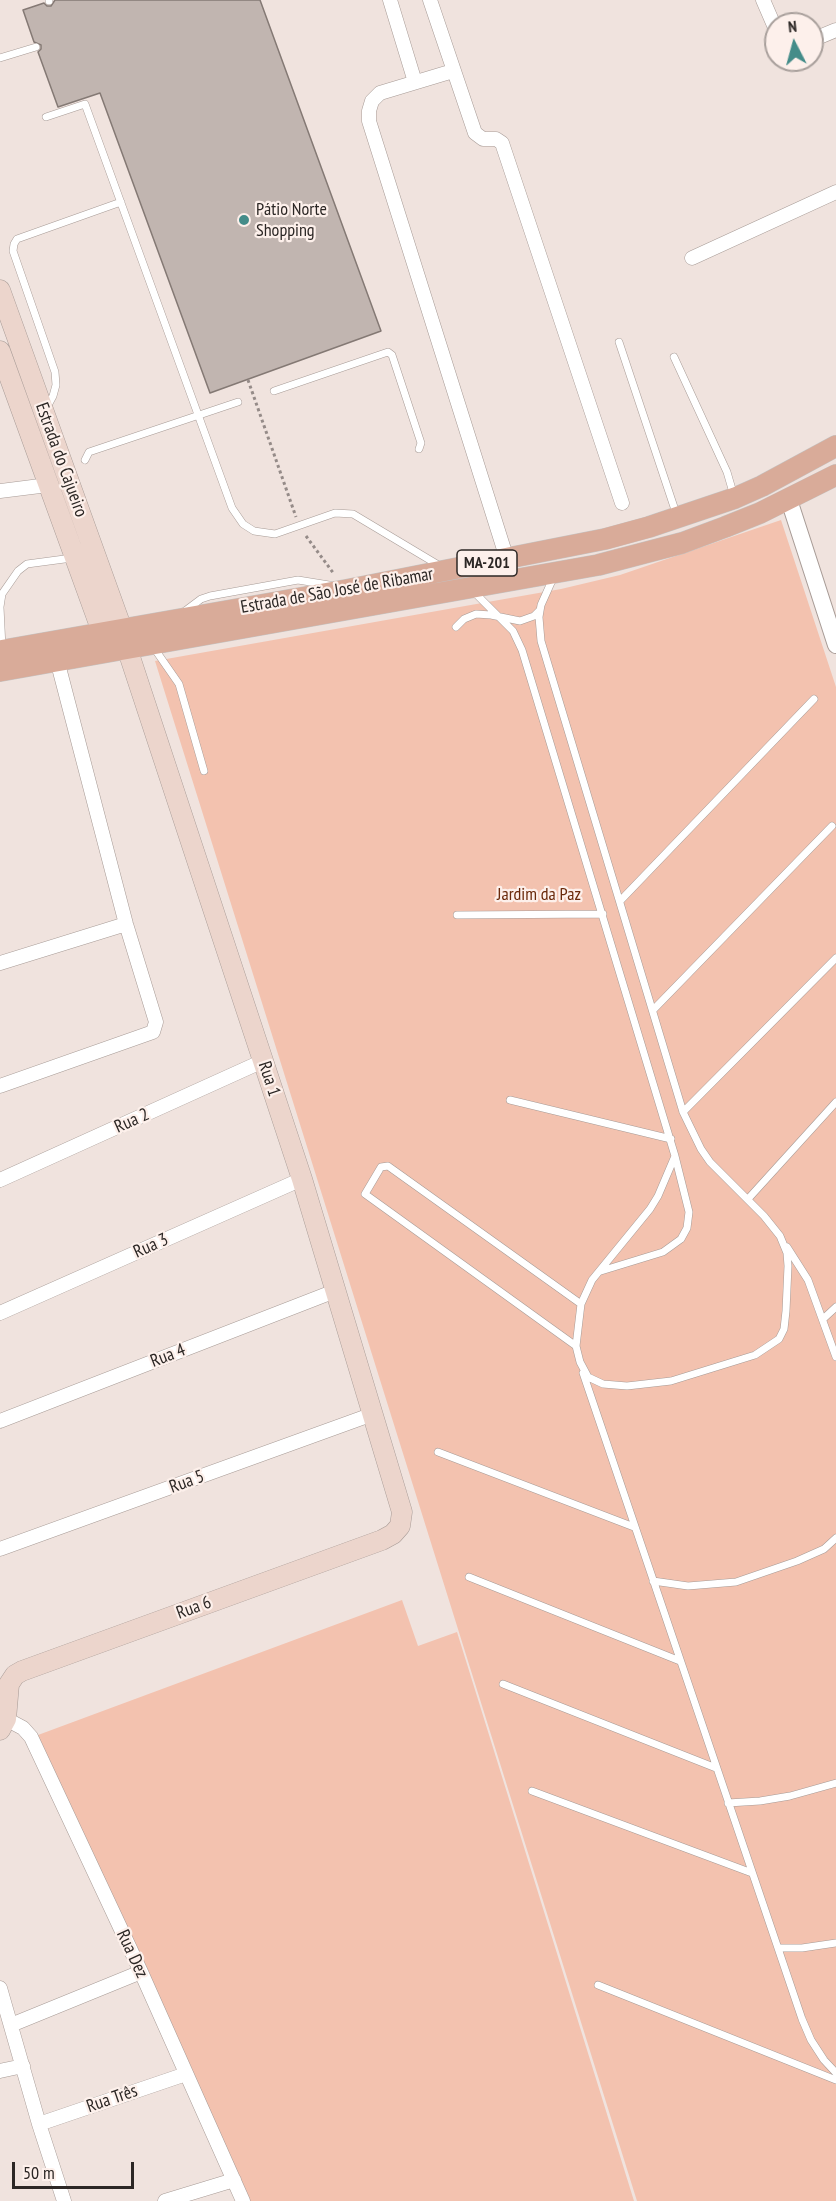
<!DOCTYPE html>
<html>
<head>
<meta charset="utf-8">
<style>
  body { margin:0 }
  #map { position:relative; width:836px; height:2201px; overflow:hidden; background:#f0e3de; font-family:"PT Sans Narrow",sans-serif }
  canvas { display:block }
  .north { position:absolute; left:764px; top:12px; width:60px; height:60px; box-sizing:border-box; background:#fdf0eb; border:2px solid #a9a09c; border-radius:50%; rotate:354deg; font-size:16px; font-weight:700; line-height:24px; text-align:center; color:#2c2725 }
  .north::after { content:''; display:block; margin:auto; width:21px; height:27px; background:#448c89; clip-path:polygon(50% 0,100% 100%,50% 72%,0 100%) }
  .scale { position:absolute; left:12px; top:2162px; width:122px; height:27px; box-sizing:border-box; border:3px solid #2c2725; border-top:0; padding-left:8px; font-size:18px; line-height:21px; white-space:nowrap; color:#2c2725; -webkit-text-stroke:4px #fdf0eb; paint-order:stroke }
</style>
</head>
<body>
<div id="map">
<canvas width="836" height="2201"></canvas>
<div class="north">N</div>
<div class="scale">50 m</div>
</div>
<script>
const context = document.querySelector('canvas').getContext('2d');
context.lineJoin = 'round';
function fill(path, color) { context.fillStyle = color; context.fill(path, 'evenodd'); }
const shape = rows => new Path2D(rows.map(r => 'M' + r).join(''));
function stroke(path, color, width, dash) { context.strokeStyle = color; context.lineWidth = width; context.lineCap = dash ? 'butt' : 'round'; context.setLineDash(dash || []); context.stroke(path); }
function label(font, color, halo, rows, align = 'center') {
  context.font = font + ' "PT Sans Narrow",sans-serif'; context.lineWidth = 4.5; context.setLineDash([]); context.textBaseline = 'middle'; context.strokeStyle = halo; context.fillStyle = color; for (const [text, x, y, turn = 0] of rows) {
    context.save(); context.translate(x, y); context.rotate((+turn || 0) * Math.PI / 180); context.textAlign = isNaN(turn) ? turn : align; if (halo) context.strokeText(text, 0, 0); context.fillText(text, 0, 0); context.restore();
  }
}
fill(shape([
  [781,520,836,687,836,2201,637,2201,155,661,561,589,620,575],
  [402,1600,418,1646,457,1632,634,2201,250,2201,38,1735]
]), '#f3c2af');
const building = shape([
  [55,0,260,0,381,331,210,393,100,93,58,107,38,52,41,49,41,45,34,42,23,10,44,3,47,6,51,6,55,0]
]);
fill(building, '#c1b5b0');
stroke(building, '#847974', 1.5);
const service = shape([
  [49,0,49,1],
  [0,58,36,47],
  [46,117,85,104,232,508,243,524,254,531,275,534,335,513,353,514,440,566],
  [619,342,677,516],
  [674,357,727,472,734,496],
  [274,391,388,352,392,355,421,443,419,449],
  [47,407,53,396,56,385,55,372,13,251,14,244,17,239,121,202],
  [85,460,89,452,238,402],
  [473,591,513,631,522,650,675,1156,658,1196,650,1209,592,1280,581,1304,576,1346,580,1362,588,1377,603,1384,627,1386,671,1381,755,1355,779,1339,784,1329,786,1311,788,1266,787,1253,780,1236,764,1216,710,1162,701,1149,683,1112,541,641,539,617,541,605,554,576],
  [185,611,201,599,210,596,298,580,329,585],
  [456,627,464,619,476,614,491,615,520,621,534,616,539,611],
  [2,648,0,607,2,594,18,571,27,564,72,558],
  [154,648,179,684,204,771],
  [620,901,814,699],
  [457,915,603,914],
  [653,1010,832,826],
  [510,1100,671,1139],
  [683,1112,836,958],
  [748,1199,836,1102],
  [787,1247,808,1280,836,1357],
  [601,1271,663,1252,681,1239,687,1228,689,1212,675,1156],
  [823,1319,836,1307],
  [576,1346,365,1194,381,1167,388,1166,581,1304],
  [583,1373,802,2019,811,2040,824,2060,836,2073],
  [438,1452,634,1527],
  [469,1577,680,1661],
  [653,1581,688,1586,736,1582,797,1561,824,1549,836,1538],
  [503,1684,716,1768],
  [532,1791,752,1873],
  [728,1803,760,1801,790,1796,836,1783],
  [778,1948,802,1948,836,1943],
  [598,1985,836,2080]
]);
const minor = shape([
  [390,0,415,82],
  [430,0,475,133,483,139,496,139,502,143,622,503],
  [763,0,776,30],
  [812,40,836,30],
  [453,71,380,93,372,101,369,111,369,121,507,559],
  [692,258,836,192],
  [0,491,48,485],
  [0,963,126,924],
  [0,1086,153,1032,156,1022,126,924,57,660],
  [0,1180,263,1061],
  [0,1313,302,1179],
  [0,1421,335,1291],
  [0,1549,373,1414],
  [6,1719,23,1728,31,1737,141,1972,243,2201],
  [0,1988,39,2124,64,2201],
  [11,2025,141,1972],
  [0,2071,23,2066],
  [39,2124,186,2074],
  [165,2201,234,2180]
]);
const tertiary = shape([
  [789,500,836,645]
]);
const secondary = shape([
  [0,290,122,629],
  [0,351,102,632,127,648,302,1179,402,1512,400,1526,393,1534,382,1540,22,1671,15,1675,9,1684,6,1719,0,1730]
]);
const primary = shape([
  [0,651,346,590,605,539,649,527,735,498,762,486,836,446],
  [0,671,598,565,682,543,725,527,760,513,836,475]
]);
stroke(service, '#a79b96', 8);
stroke(minor, '#a79b96', 15);
stroke(tertiary, '#a79b96', 18);
stroke(secondary, '#a79b96', 21);
stroke(primary, '#c4c3c2', 22);
stroke(shape([
  [248,380,296,517],
  [306,536,334,574]
]), '#958b88', 3, [3, 3]);
stroke(service, '#fff', 7);
stroke(minor, '#fff', 14);
stroke(tertiary, '#fff', 16);
stroke(secondary, '#ecd5cc', 20);
stroke(primary, '#d9ab99', 21);
for (const [x, y, r, color] of [
  [244,220,6,"#448c89"]
]) { const dot = new Path2D(); dot.arc(x, y, r, 0, 2 * Math.PI); context.fillStyle = color; context.fill(dot); stroke(dot, '#fdf0eb', 2); }
for (const [x, y, w] of [
  [487,563,60]
]) { const box = new Path2D(); box.roundRect(x - w / 2, y - 13, w, 26, 4.5); context.fillStyle = '#fdf0eb'; context.fill(box); stroke(box, '#2c2725', 1.5); }
label('bold 16px', '#2c2725', null, [
  ["MA-201",487,563]
]);
label('18px', '#2c2725', '#fdf0eb', [
  ["Pátio Norte",256,210],
  ["Shopping",256,231]
], 'left');
label('18px', '#2c2725', '#fdf0eb', [
  ["Estrada do Cajueiro",61,460,70],
  ["Estrada de São José de Ribamar",337,591,-10],
  ["Rua 1",269,1079,72],
  ["Rua 2",132,1121,-24],
  ["Rua 3",151,1246,-24],
  ["Rua 4",168,1356,-21],
  ["Rua 5",187,1482,-20],
  ["Rua 6",194,1608,-20],
  ["Rua Dez",132,1954,65],
  ["Rua Três",112,2099,-19]
]);
label('18px', '#6a290a', '#fdf0eb', [
  ["Jardim da Paz",539,895]
]);
</script>
</body>
</html>
